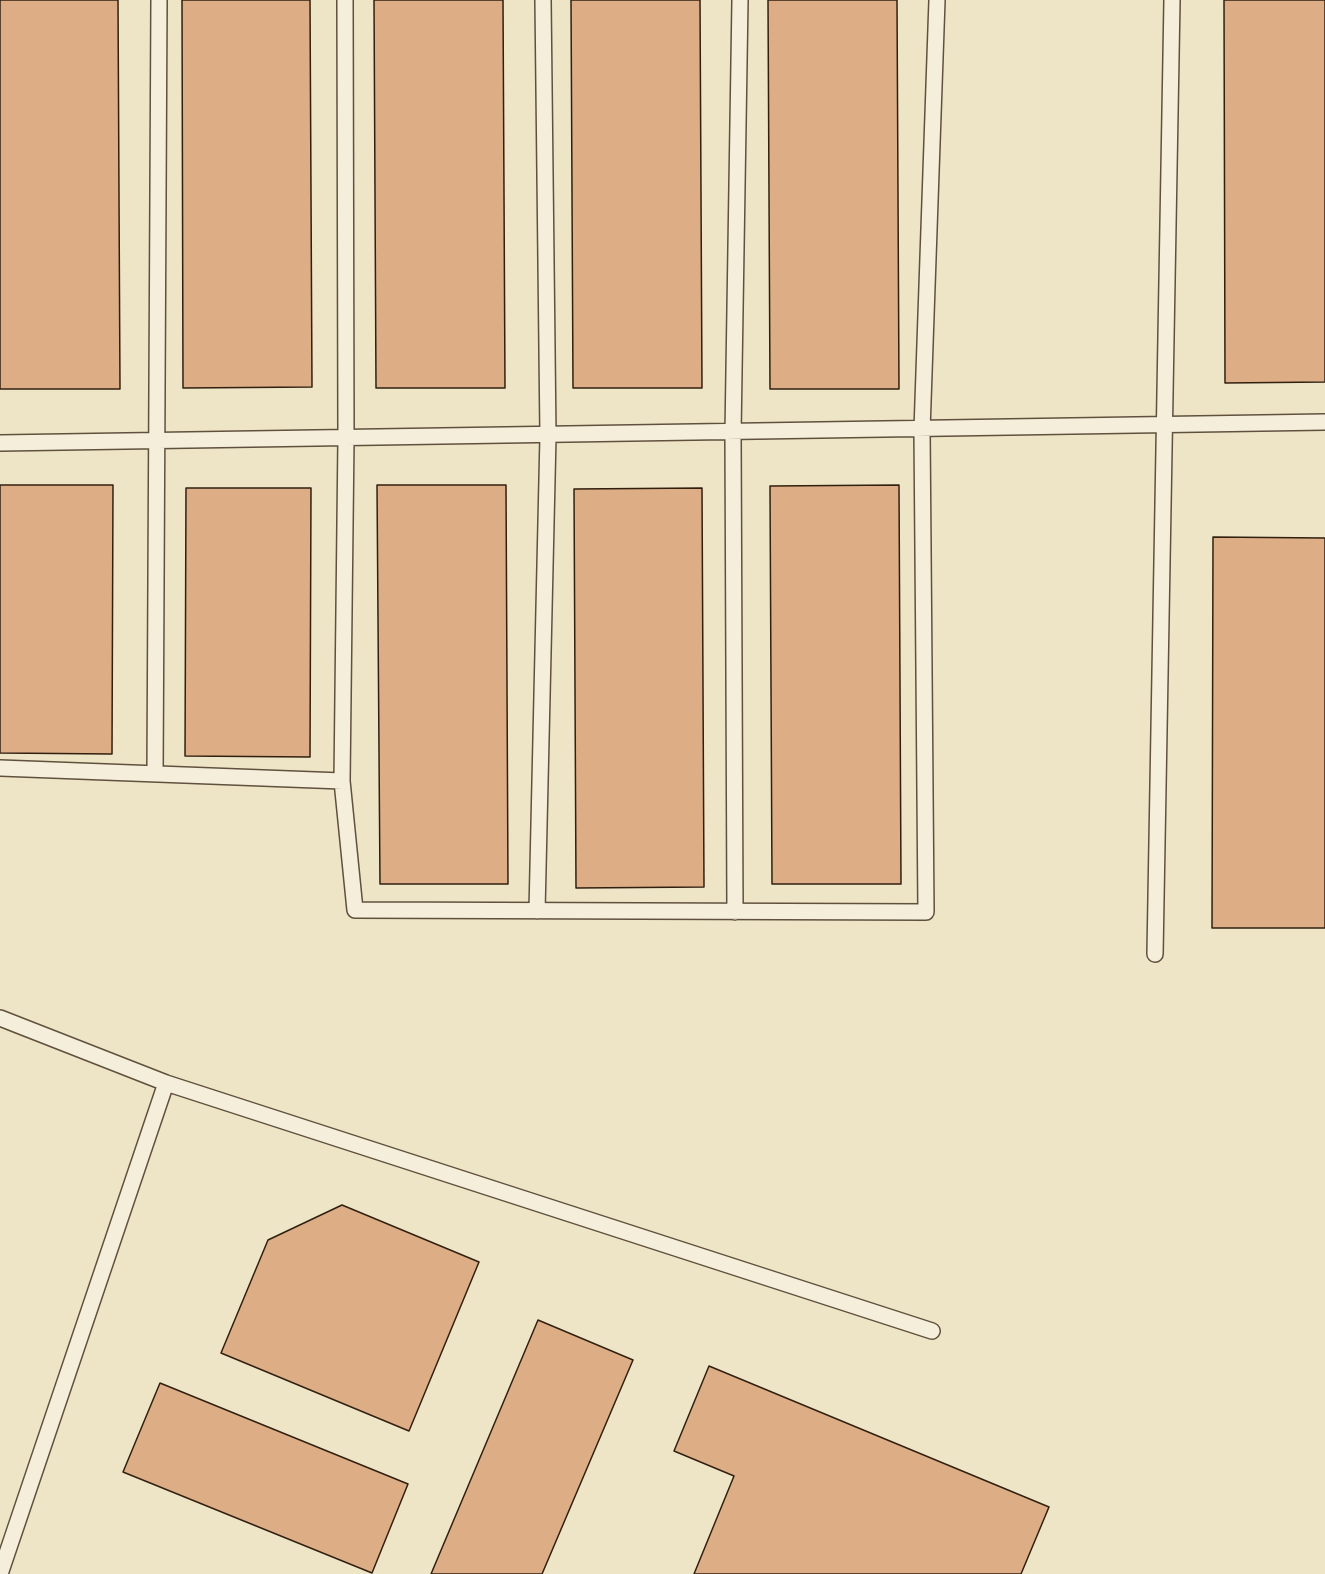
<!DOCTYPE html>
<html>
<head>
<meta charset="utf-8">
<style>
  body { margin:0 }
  canvas { display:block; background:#eee5c6 }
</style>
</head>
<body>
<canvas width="1325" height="1574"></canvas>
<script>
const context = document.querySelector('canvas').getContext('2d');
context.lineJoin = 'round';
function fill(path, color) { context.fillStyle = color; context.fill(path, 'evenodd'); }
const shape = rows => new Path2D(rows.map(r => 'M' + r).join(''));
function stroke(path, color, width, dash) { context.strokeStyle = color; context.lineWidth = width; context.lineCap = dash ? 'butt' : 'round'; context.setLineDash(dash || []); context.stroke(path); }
const building = shape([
  [0,0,118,0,120,389,0,389,0,0],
  [182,0,310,0,312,387,183,388,182,0],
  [374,0,503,0,505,388,376,388,374,0],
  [571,0,700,0,702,388,573,388,571,0],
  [768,0,897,0,899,389,770,389,768,0],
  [1224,0,1325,0,1325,382,1225,383,1224,0],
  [0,485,113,485,112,754,0,753,0,485],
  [377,485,506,485,508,884,380,884,377,485],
  [899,485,901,884,772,884,770,486,899,485],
  [186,488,311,488,310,757,185,756,186,488],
  [702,488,704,887,576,888,574,489,702,488],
  [1213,537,1325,538,1325,928,1212,928,1213,537],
  [342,1205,479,1262,409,1431,221,1353,268,1240,342,1205],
  [538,1320,633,1360,542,1574,431,1574,538,1320],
  [709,1366,1049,1507,1021,1574,694,1574,734,1476,674,1451,709,1366],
  [160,1383,408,1484,372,1573,123,1472,160,1383]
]);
fill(building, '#ddad86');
stroke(building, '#312010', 1.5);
const service = shape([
  [345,0,346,438,342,781,355,910,926,912,922,430,937,0],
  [0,443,1325,422],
  [0,768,342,781],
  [155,774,159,0],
  [537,911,548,436,543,0],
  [735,912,733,433,740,0],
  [1155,954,1172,0],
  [0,1018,166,1083,932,1331],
  [0,1574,166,1083]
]);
stroke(service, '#60513e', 18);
stroke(service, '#f4eeda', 15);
</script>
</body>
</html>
